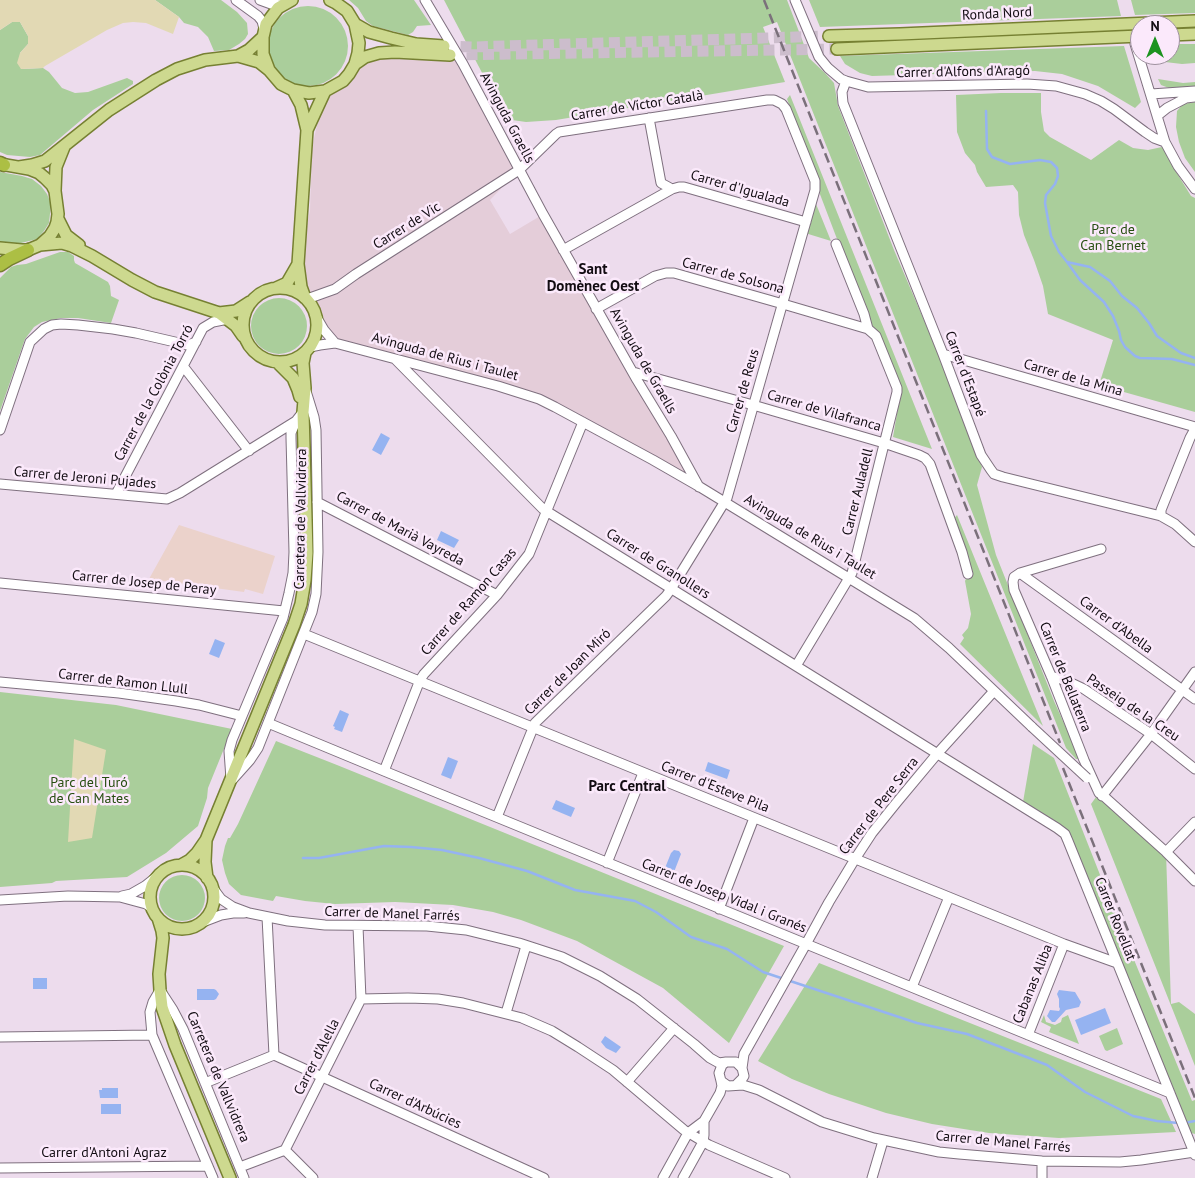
<!DOCTYPE html>
<html>
<head>
<meta charset="utf-8">
<style>
  body { margin:0 }
  #map { position:relative; width:1195px; height:1178px; overflow:hidden; background:#eddced; font-family:"PT Sans",sans-serif }
  canvas { display:block }
  .north { position:absolute; left:1130px; top:15px; width:50px; height:50px; box-sizing:border-box; background:#fbe9fb; border:1px solid #9e919e; border-radius:50%; rotate:0deg; font-size:14px; font-weight:700; line-height:20px; text-align:center; color:#120c12 }
  .north::after { content:''; display:block; margin:auto; width:18px; height:22px; background:#1c9320; clip-path:polygon(50% 0,100% 100%,50% 72%,0 100%) }
</style>
</head>
<body>
<div id="map">
<canvas width="1195" height="1178"></canvas>
<div class="north">N</div>
</div>
<script>
const context = document.querySelector('canvas').getContext('2d');
context.lineJoin = 'round';
function fill(path, color) { context.fillStyle = color; context.fill(path, 'evenodd'); }
const shape = rows => new Path2D(rows.map(r => 'M' + r).join(''));
function stroke(path, color, width, dash) { context.strokeStyle = color; context.lineWidth = width; context.lineCap = dash ? 'butt' : 'round'; context.setLineDash(dash || []); context.stroke(path); }
function label(font, color, halo, rows, align = 'center') {
  context.font = font + ' "PT Sans",sans-serif'; context.lineWidth = 5; context.setLineDash([]); context.textBaseline = 'middle'; context.strokeStyle = halo; context.fillStyle = color; for (const [text, x, y, turn = 0] of rows) {
    context.save(); context.translate(x, y); context.rotate((+turn || 0) * Math.PI / 180); context.textAlign = isNaN(turn) ? turn : align; if (halo) context.strokeText(text, 0, 0); context.fillText(text, 0, 0); context.restore();
  }
}
fill(shape([
  [365,57,459,58,519,170,490,200,510,234,542,215,700,487,539,399,335,343,324,330,304,296,298,264,310,211,312,147,325,91]
]), '#e4cdd9');
fill(shape([
  [179,525,275,556,263,594,245,589,244,592,149,579]
]), '#ebd2cb');
fill(shape([
  [155,0,221,0,237,12,247,23,248,34,245,39,239,44,229,50,214,51,208,37,198,27,184,23,179,17],
  [349,0,414,0,431,25,417,26,413,32,408,35,373,26,366,21,358,8],
  [444,0,787,0,809,58,825,73,834,83,838,106,894,250,935,346,982,467,977,485,996,555,1054,701,1080,759,1076,759,1066,748,777,22,763,27,785,82,556,120,526,122,512,120,502,111],
  [809,0,1117,0,1121,16,820,27],
  [1131,0,1195,0,1195,13,1135,15],
  '268 46a40 40 0 1 1 80 0a40 40 0 1 1-80 0Z',
  [12,22,20,22,28,36,28,44,20,53,21,69,43,68,49,72,62,88,75,93,88,92,127,78,133,81,133,84,93,110,40,155,30,157,7,155,0,152,0,30],
  [1170,44,1195,44,1195,63,1182,64,1165,62,1155,61,1145,58,1144,55,1170,55],
  [1124,46,1141,102,1135,108,1098,86,1062,74,1035,71,872,76,860,73,845,64,840,56],
  [1158,79,1183,83,1195,82,1195,87,1169,88,1161,85],
  [1001,93,1041,93,1041,112,1044,131,1050,137,1091,160,1119,140,1133,148,1148,150,1162,147,1172,156,1175,170,1191,196,1195,198,1195,412,1099,385,1113,340,1048,314,1043,286,1034,260,1024,235,1019,215,1018,192,1013,185,986,187,977,172,975,165,965,153,957,132,956,95],
  [790,95,932,449,893,437,901,390,869,323,818,189,818,180,787,99],
  [1195,102,1195,172,1185,158,1179,142,1176,127,1177,111,1183,104],
  [0,172,22,176,32,179,41,186,47,194,51,204,49,223,44,231,37,239,17,244,0,242],
  [814,199,831,241,805,233],
  [60,252,68,252,74,256,74,260,75,263,108,282,110,286,111,296,119,300,111,323,78,318,61,318,42,322,34,327,25,339,0,411,0,278,11,267,17,265,26,264],
  '251 326a28 28 0 1 1 56 0a28 28 0 1 1-56 0Z',
  [957,515,1043,726,960,644,964,638,962,635,968,628,971,614,965,581,968,574,951,522],
  [0,692,116,705,232,729,208,788,207,798,198,826,166,853,127,877,56,881,52,883,0,887],
  [276,741,337,765,784,946,729,1043,663,988,577,941,521,920,493,912,453,905,395,902,335,904,305,901,276,896,273,901,241,895,229,884,225,873,222,860,225,846,228,838,230,838,238,824],
  [1033,744,1054,758,1121,928,1192,1101,1195,1100,1195,1134,1188,1132,1067,830,1023,802],
  [1099,793,1166,852,1171,1004,1179,1002,1195,1014,1195,1066,1091,804],
  '159 898a23 23 0 1 1 46 0a23 23 0 1 1-46 0Z',
  [819,963,1161,1099,1176,1132,1059,1138,989,1133,932,1124,886,1113,829,1094,792,1079,758,1061],
  [1044,1015,1046,1022,1055,1025,1061,1022,1062,1018,1068,1015,1079,1044,1049,1032,1051,1027,1041,1022],
  [1117,1028,1123,1044,1107,1051,1105,1050,1099,1036]
]), '#aace9b');
fill(shape([
  [0,0,155,0,179,17,173,34,146,23,133,22,123,23,107,30,45,66,43,68,21,69,17,63,20,53,28,44,28,36,20,22,12,22,0,30,0,52],
  [74,739,106,750,92,838,68,842]
]), '#e2d9b4');
fill(shape([
  [381,433,390,438,381,455,372,450],
  [441,531,459,540,454,548,437,540],
  [215,639,225,643,219,658,209,654],
  [340,710,349,714,342,732,334,729,335,727,333,726],
  [448,757,458,761,451,779,441,775],
  [708,762,730,770,727,779,705,771],
  [556,800,575,808,571,817,552,809],
  [674,850,679,851,681,854,674,872,665,868,671,853],
  [33,978,47,978,47,989,33,989],
  [197,989,214,989,216,990,219,994,216,999,214,1000,197,1000],
  [1059,990,1075,992,1081,1002,1079,1007,1066,1010,1055,1022,1052,1022,1047,1016,1050,1010,1059,1011,1060,1009,1059,1007,1059,999,1057,994],
  [1105,1008,1111,1023,1081,1035,1075,1020],
  [605,1036,621,1047,616,1053,606,1048,601,1042],
  [102,1088,118,1088,118,1098,100,1098,99,1090,102,1090],
  [101,1104,121,1104,121,1114,101,1114]
]), '#95b3f1');
stroke(shape([
  [986,111,987,149,992,157,1010,164,1040,160,1051,162,1057,168,1058,176,1055,184,1046,195,1045,203,1051,236,1059,252,1067,262,1090,267,1110,281,1122,296,1137,308,1149,323,1157,336,1181,353,1195,358],
  [1067,262,1080,280,1104,302,1113,316,1119,331,1121,340,1125,347,1135,356,1140,358,1172,359,1195,365],
  [303,858,319,858,384,846,411,847,442,850,479,858,527,871,575,890,635,901,656,912,691,937,727,949,763,972,917,1023,967,1034,1047,1065,1085,1092,1133,1116,1157,1121,1178,1123],
  [1184,1123,1195,1121]
]), '#95b3f1', 2.5);
stroke(shape([
  [444,46,473,47,829,36],
  [450,55,837,49]
]), '#ccbdcc', 11, [11, 5.5]);
const minor = shape([
  [236,0,258,16,262,21,264,29],
  [260,0,271,4,283,5],
  [425,0,463,64,543,214,637,380,671,436,699,487],
  [795,0,819,57,828,68,841,79,846,81,868,87,1027,84,1056,86,1085,94,1101,101,1114,109,1145,132,1154,138,1165,142],
  [1135,44,1165,142,1178,166,1195,189],
  [846,81,842,92,843,103,943,354,981,455,991,470,994,474,1003,477,1161,516,1175,524,1195,542],
  [1151,94,1195,91],
  [1157,116,1167,108,1186,98,1195,97],
  [649,118,661,183,672,189],
  [563,250,672,189,679,187,684,187,806,222],
  [307,299,335,289,356,274,519,170,556,134,559,132,767,100,774,100,782,104,786,109,815,181,815,190,727,498,671,589,666,596,535,723,497,817],
  [596,309,655,276,666,273,674,273,783,304,868,329],
  [317,318,324,330,335,343],
  [310,347,320,345,335,343,498,386,539,399,555,407,653,460,700,487,914,618,949,648,1032,727],
  [943,354,1195,427],
  [395,359,543,509,1057,828,1065,834,1068,841,1195,1155],
  [183,366,249,451],
  [633,372,753,405,884,443,919,455,925,458,930,464,962,552,968,574],
  [0,430,30,342,44,329,52,325,61,324,78,325,113,329,136,333,188,345,196,342],
  [0,484,167,499,180,493,296,421],
  [116,494,203,328,213,322,228,319],
  [317,502,497,595],
  [1161,516,1161,510,1190,438,1195,429],
  [1020,573,1195,699],
  [0,583,284,611],
  [304,634,1064,944,1117,963],
  [796,666,852,573,897,392,897,388,876,336,868,329,864,314,836,244],
  [1051,676,1067,681,1084,689,1151,734,1195,769],
  [0,682,119,693,176,701,199,705,242,716],
  [268,723,384,771,1170,1093],
  [384,771,420,680,424,674,497,595,529,554,583,422],
  [231,779,229,751,232,740,283,618,289,593,293,573,294,552,291,438,291,433,296,421,303,412],
  [233,779,250,760,258,748,306,627,312,612,316,594,318,552,316,430,314,417,306,391],
  [1098,791,1166,852,1195,881],
  [1099,793,1084,760,1052,678,1014,590,1013,582,1014,577,1020,573,1101,549],
  [1102,796,1151,734,1195,672],
  [1166,852,1195,822],
  [607,863,643,773],
  [212,887,221,899,233,907,249,913,288,921,325,925,427,926,466,930,519,943,562,957,600,976,637,999,694,1044,710,1058,719,1063,726,1062],
  [122,896,131,894,145,886,160,874],
  [0,900,68,896,120,897,146,904,152,908],
  [719,909,754,818],
  [267,917,274,1055],
  [200,923,221,915,233,913,244,913],
  [912,987,949,897],
  [361,999,408,998,438,999,463,1003,522,1018,552,1031,578,1047,613,1070,684,1130,709,1145,785,1178],
  [506,1013,526,946],
  [1028,1035,1064,944],
  [0,1037,152,1035],
  [274,1055,544,1178],
  [742,1068,744,1054,806,944,829,902,855,859,872,833,897,802,937,754,994,691],
  [627,1082,674,1028],
  [205,1083,274,1055],
  [736,1085,742,1079,744,1076,742,1068,736,1062,726,1062,722,1065,719,1073,721,1081,728,1086,743,1085,759,1090,822,1122,874,1138,939,1152,959,1154,1042,1161,1120,1162,1141,1160,1195,1152],
  [285,1150,313,1178],
  [1042,1161,1042,1178],
  [240,1167,285,1150,361,999,358,926],
  [0,1168,208,1166],
  [213,1178,152,1035,150,1012,153,1002,160,990,173,1010,183,1029,244,1178],
  [663,1178,688,1133,704,1121,720,1093,722,1086,721,1081],
  [683,1178,703,1142,704,1135,704,1121],
  [872,1178,883,1141]
]);
const major = shape([
  [292,0,278,8,266,24,263,37,263,54,269,70,281,84,293,90,309,93,325,91,343,81,349,74,355,64,358,53,359,43,355,24,347,11,336,3,330,0],
  [355,24,369,32,391,38,416,44,444,46],
  [1170,35,1195,34],
  [829,36,900,34,1195,21],
  [837,49,1140,36],
  [238,56,249,50,263,37],
  [355,64,365,57,379,53,395,52,450,55],
  [293,90,301,105,307,130,298,264,301,287,305,298],
  [307,130,325,91],
  [0,164,29,169,39,173,45,178,52,185,55,191,58,214,57,222,55,228,50,236,40,245,28,250,22,250,0,248],
  [19,167,32,165,45,161,109,110,156,80,177,69,205,60,238,56,259,62,269,70],
  [55,191,56,167,64,147],
  [58,219,66,235,79,245],
  [40,245,62,243,72,246,92,256,132,280,155,292,219,313,236,326,243,336],
  '243 325a37 37 0 1 1 74 0a37 37 0 1 1-74 0Z',
  [276,288,287,283,298,264],
  [219,313,236,311,250,302],
  [277,362,293,378,298,390,300,397],
  [206,840,205,862,207,878],
  [181,865,190,860,197,853,206,840,294,625,301,604,305,580,307,553,303,412,305,388,303,363,305,353],
  '150 897a32 32 0 1 1 64 0a32 32 0 1 1-64 0Z',
  [158,918,162,931,163,938,159,974,160,990,162,1007,175,1045,230,1178]
]);
const highway = shape([
  [0,163,4,165],
  [0,265,9,259,28,250]
]);
stroke(minor, '#7f707f', 11);
stroke(major, '#768032', 14);
stroke(highway, '#768032', 15);
stroke(minor, '#fff', 9);
stroke(major, '#cdd98f', 11);
stroke(highway, '#acbf44', 12);
stroke(shape([
  [764,0,1060,743],
  [1063,768,1195,1098]
]), '#7b707b', 2.5, [10, 5]);
const minorBridge = shape([
  [1032,727,1087,778]
]);
stroke(minorBridge, '#7f707f', 11, []);
stroke(minorBridge, '#fff', 9);
label('14px', '#120c12', '#fbe9fb', [
  ["Ronda Nord",997,14,-3],
  ["Carrer d'Alfons d'Aragó",963,72,-1],
  ["Carrer de Víctor Català",637,106,-9],
  ["Avinguda Graells",507,118,62],
  ["Carrer d'Igualada",740,189,16],
  ["Carrer de Vic",407,226,-32],
  ["Carrer de Solsona",733,276,15],
  ["Avinguda de Rius i Taulet",445,357,15],
  ["Avinguda de Graells",643,361,60],
  ["Carrer d'Estapé",965,374,69],
  ["Carrer de la Mina",1073,378,16],
  ["Carrer de Reus",743,391,-74],
  ["Carrer de la Colònia Torró",154,393,-62],
  ["Carrer de Vilafranca",824,411,16],
  ["Carrer de Jeroni Pujades",85,478,5],
  ["Carrer Auladell",858,492,-76],
  ["Carretera de Vallvidrera",301,519,-89],
  ["Carrer de Marià Vayreda",400,529,28],
  ["Avinguda de Rius i Taulet",810,537,31],
  ["Carrer de Granollers",658,564,32],
  ["Carrer de Josep de Peray",144,583,6],
  ["Carrer de Ramon Casas",469,602,-49],
  ["Carrer d'Abella",1116,625,36],
  ["Carrer de Joan Miró",568,672,-45],
  ["Carrer de Bellaterra",1065,677,68],
  ["Carrer de Ramon Llull",123,682,7],
  ["Passeig de la Creu",1133,708,34],
  ["Carrer d'Esteve Pila",715,787,22],
  ["Carrer de Pere Serra",879,806,-52],
  ["Carrer de Josep Vidal i Granés",724,896,22],
  ["Carrer de Manel Farrés",392,914,2],
  ["Carrer Rovellat",1115,919,68],
  ["Cabanas Aliba",1033,984,-68],
  ["Carrer d'Alella",317,1057,-63],
  ["Carretera de Vallvidrera",218,1077,67],
  ["Carrer d'Arbúcies",415,1104,25],
  ["Carrer de Manel Farrés",1003,1142,5],
  ["Carrer d'Antoni Agraz",104,1153]
]);
label('14px', '#264e10', '#fbe9fb', [
  ["Parc de",1113,230],
  ["Can Bernet",1113,246],
  ["Parc del Turó",89,783],
  ["de Can Mates",89,799]
]);
label('bold 15px', '#120c12', '#fbe9fb', [
  ["Sant",593,270],
  ["Domènec Oest",593,287],
  ["Parc Central",627,787]
]);
</script>
</body>
</html>
